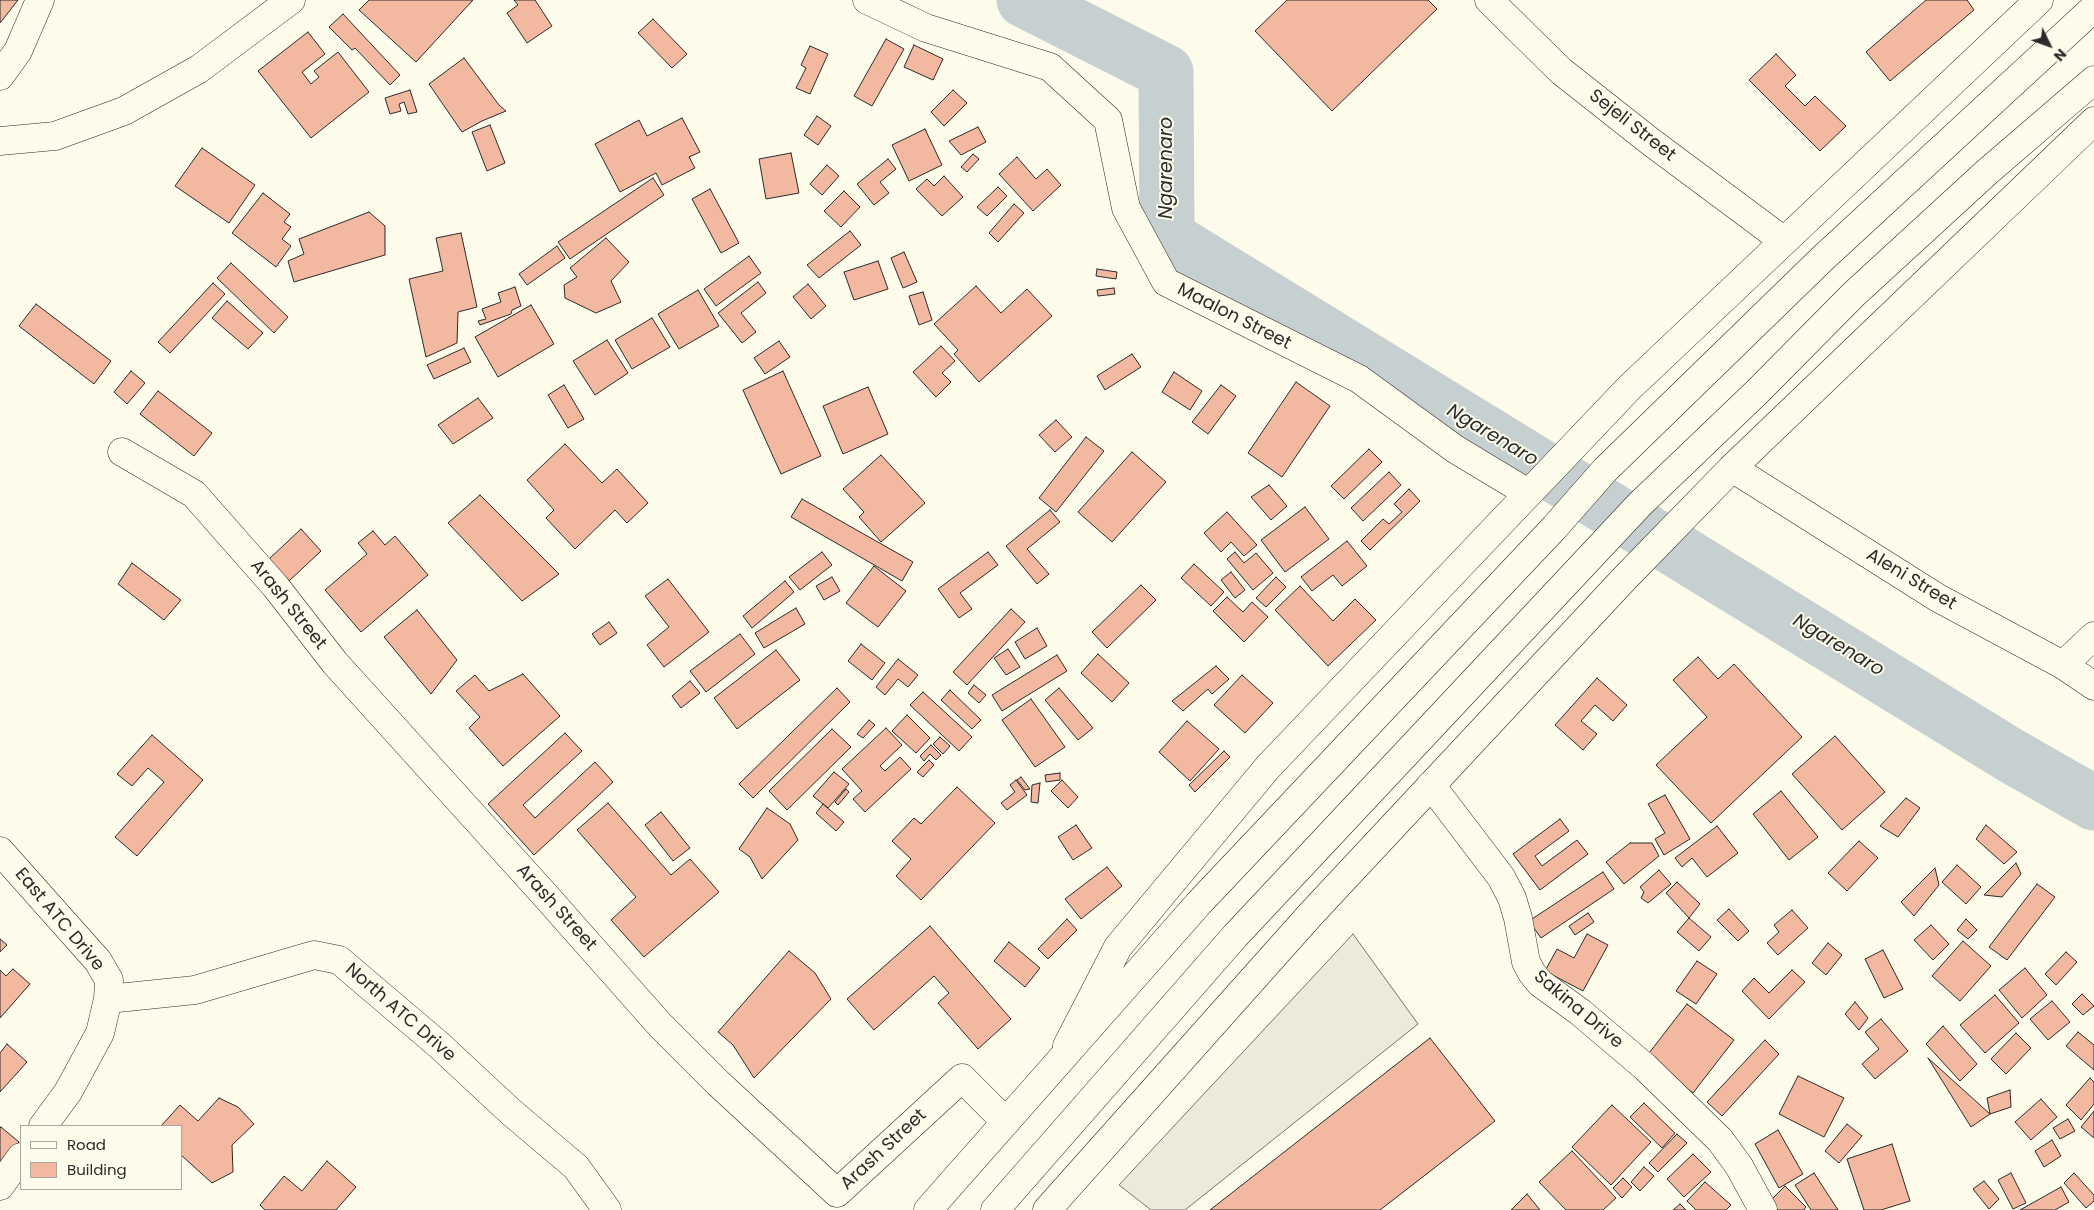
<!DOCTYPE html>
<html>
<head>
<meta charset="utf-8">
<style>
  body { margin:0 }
  #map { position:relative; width:2094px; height:1210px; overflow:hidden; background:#fdfbea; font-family:Poppins,sans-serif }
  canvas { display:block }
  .legend { position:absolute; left:20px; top:1125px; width:162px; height:65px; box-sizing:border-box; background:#fdfbea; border:1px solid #a9a89e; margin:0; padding:6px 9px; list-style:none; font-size:15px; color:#2b2b2b }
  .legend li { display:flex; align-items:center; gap:10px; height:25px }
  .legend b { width:25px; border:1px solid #a9a89e }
  .north { position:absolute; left:2024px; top:20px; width:50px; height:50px; -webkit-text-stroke:4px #fdfbea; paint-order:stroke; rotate:132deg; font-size:14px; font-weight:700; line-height:20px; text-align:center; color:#2b2b2b }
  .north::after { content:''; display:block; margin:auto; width:18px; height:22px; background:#2b2b2b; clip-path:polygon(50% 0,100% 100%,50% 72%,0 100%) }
</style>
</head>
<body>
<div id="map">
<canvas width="2094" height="1210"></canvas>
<ul class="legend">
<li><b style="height:6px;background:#fdfbea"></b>Road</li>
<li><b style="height:14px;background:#f2b8a0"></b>Building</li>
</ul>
<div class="north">N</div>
</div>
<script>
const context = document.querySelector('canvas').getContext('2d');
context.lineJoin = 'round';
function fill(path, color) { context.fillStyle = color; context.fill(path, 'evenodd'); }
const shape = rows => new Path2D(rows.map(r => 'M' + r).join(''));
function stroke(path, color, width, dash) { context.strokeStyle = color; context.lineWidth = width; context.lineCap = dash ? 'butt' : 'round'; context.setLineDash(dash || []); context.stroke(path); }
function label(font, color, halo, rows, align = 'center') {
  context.font = font + ' Poppins,sans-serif'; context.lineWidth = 4; context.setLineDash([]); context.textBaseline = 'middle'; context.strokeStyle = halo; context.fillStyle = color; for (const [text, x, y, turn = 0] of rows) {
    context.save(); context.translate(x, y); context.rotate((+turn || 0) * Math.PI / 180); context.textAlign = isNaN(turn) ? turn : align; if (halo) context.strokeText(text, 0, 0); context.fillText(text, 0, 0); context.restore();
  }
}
const parking = shape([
  [1353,934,1418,1024,1185,1210,1151,1210,1119,1185,1353,934]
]);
fill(parking, '#eceadb');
stroke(parking, '#74746e', 1);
stroke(shape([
  [1024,0,1166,72,1167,237,2010,755,2094,803]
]), '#c7d0d0', 55);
const building = shape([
  [0,0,18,0,0,23,0,0],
  [369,0,473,0,416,62,359,10,369,0],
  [514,0,535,0,552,26,527,43,507,13,518,5,514,0],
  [1287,0,1428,0,1437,9,1332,111,1255,31,1287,0],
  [1926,0,1967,0,1974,10,1890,81,1866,52,1926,0],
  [343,14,400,75,390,85,355,48,352,50,329,27,343,14],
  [653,19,687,54,672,68,638,33,653,19],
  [308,32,325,54,302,72,311,84,319,77,314,71,338,52,369,92,311,138,258,71,308,32],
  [886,39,904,49,872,106,854,96,886,39],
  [914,45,943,59,933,80,904,67,914,45],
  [810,46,828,54,810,94,796,88,806,68,801,65,810,46],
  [1776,54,1796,75,1785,86,1805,106,1815,96,1846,126,1820,151,1749,80,1776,54],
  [464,58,499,105,506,111,482,121,462,132,429,84,464,58],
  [410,90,417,112,408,114,404,102,399,104,401,111,390,114,385,98,410,90],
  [953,90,967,103,944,126,931,112,953,90],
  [817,116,831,126,818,145,804,135,817,116],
  [682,118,700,152,689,157,695,168,662,185,656,173,620,192,595,144,639,120,647,136,682,118],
  [490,125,505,163,487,171,472,132,490,125],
  [978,127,986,142,961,155,949,141,978,127],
  [925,129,942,165,909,181,892,145,925,129],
  [202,148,255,185,229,223,175,186,202,148],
  [791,153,799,193,766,199,759,159,791,153],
  [973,154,979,159,967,172,961,167,973,154],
  [1017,157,1036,179,1047,169,1061,185,1033,211,999,174,1017,157],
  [888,159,896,169,880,182,889,193,874,205,857,184,888,159],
  [827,165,839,176,822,195,810,184,827,165],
  [944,176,963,197,942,216,916,189,927,179,934,186,944,176],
  [653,178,664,195,570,259,558,242,653,178],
  [998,187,1007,196,987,216,977,207,998,187],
  [710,189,739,243,721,253,692,199,710,189],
  [844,191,860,207,841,227,824,211,844,191],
  [263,193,290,214,284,222,291,227,282,239,291,246,276,267,232,233,263,193],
  [1014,204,1024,213,998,242,989,233,1014,204],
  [369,212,385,226,385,255,294,282,288,261,304,254,299,239,369,212],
  [850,231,861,245,819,278,807,265,850,231],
  [461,233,477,307,458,312,457,343,426,357,409,279,443,271,436,238,461,233],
  [606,238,629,262,611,281,621,302,596,313,565,298,564,285,577,277,570,268,606,238],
  [557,246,565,258,527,285,519,274,557,246],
  [904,252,917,282,903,288,891,258,904,252],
  [749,256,761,273,716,306,704,289,749,256],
  [878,261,888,289,854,300,844,272,878,261],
  [231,263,288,317,274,333,217,278,231,263],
  [1097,269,1117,272,1116,279,1096,276,1097,269],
  [758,282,766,293,741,313,756,332,742,343,718,313,758,282],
  [213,283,225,294,170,353,158,342,213,283],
  [808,284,826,306,811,319,793,297,808,284],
  [976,286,1001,313,1027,289,1052,316,979,382,954,354,958,350,934,324,976,286],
  [515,287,521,306,512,310,511,314,480,325,478,321,486,319,482,309,501,302,498,293,515,287],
  [1114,288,1115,294,1098,296,1097,290,1114,288],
  [698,290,719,326,679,349,658,314,698,290],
  [923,292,932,320,919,325,909,296,923,292],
  [227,301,263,333,248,349,212,318,227,301],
  [36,304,111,361,94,384,19,326,36,304],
  [531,305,554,344,498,377,475,337,531,305],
  [652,318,670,347,632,369,615,340,652,318],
  [607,340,628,373,595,395,573,361,607,340],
  [779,341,790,357,765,374,754,358,779,341],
  [941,346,955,361,942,373,951,382,936,397,913,372,941,346],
  [464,348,471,362,434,379,427,365,464,348],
  [1132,354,1141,367,1105,390,1097,376,1132,354],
  [131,371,145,383,127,404,114,392,131,371],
  [783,371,821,456,781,474,743,390,783,371],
  [1174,372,1202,391,1190,410,1162,392,1174,372],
  [1296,382,1330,406,1282,477,1248,453,1296,382],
  [564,385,584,419,568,428,548,395,564,385],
  [1221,385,1236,396,1208,434,1192,422,1221,385],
  [868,387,888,434,843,454,823,406,868,387],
  [158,391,212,433,194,456,140,414,158,391],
  [478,398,493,418,453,444,438,425,478,398],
  [1056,420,1072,437,1055,452,1039,435,1056,420],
  [1086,437,1104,451,1056,512,1039,498,1086,437],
  [565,444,602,483,617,469,648,503,627,523,615,510,575,549,546,518,554,510,527,480,565,444],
  [1369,449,1382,462,1344,499,1331,486,1369,449],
  [1132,452,1166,482,1112,542,1078,512,1132,452],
  [881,455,925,503,881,542,859,517,864,512,843,489,881,455],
  [1389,472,1401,485,1363,521,1351,508,1389,472],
  [1269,485,1287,506,1271,520,1251,497,1269,485],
  [1409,489,1420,501,1370,550,1361,541,1383,519,1389,524,1402,512,1394,504,1409,489],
  [480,495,559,574,522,601,448,523,480,495],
  [802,499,913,562,902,581,791,517,802,499],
  [1305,507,1329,539,1285,572,1261,540,1305,507],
  [1050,510,1060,522,1027,549,1049,574,1037,584,1006,546,1050,510],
  [1227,512,1257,545,1244,556,1231,542,1221,552,1204,533,1227,512],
  [301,529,321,551,289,581,269,559,301,529],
  [373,531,385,545,395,536,428,575,361,632,325,590,367,554,358,543,373,531],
  [1347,541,1367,566,1342,586,1333,575,1312,591,1301,577,1347,541],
  [822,552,832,565,800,590,789,577,822,552],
  [988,552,998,565,960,593,972,609,959,618,938,589,988,552],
  [1235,552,1244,563,1256,553,1273,573,1253,590,1227,559,1235,552],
  [132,563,181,600,164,620,118,584,132,563],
  [1194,564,1224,592,1211,606,1181,578,1194,564],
  [874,566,906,591,878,627,846,603,874,566],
  [1231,572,1245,590,1235,598,1221,580,1231,572],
  [832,577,840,591,824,600,816,586,832,577],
  [1276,577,1286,587,1266,607,1256,598,1276,577],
  [668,579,709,632,664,667,647,645,669,627,645,596,668,579],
  [785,581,794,592,752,628,743,616,785,581],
  [1141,585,1156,600,1107,648,1092,632,1141,585],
  [1300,586,1333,621,1355,599,1376,620,1328,666,1275,610,1300,586],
  [1227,597,1243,612,1252,602,1268,617,1244,642,1213,611,1227,597],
  [796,608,805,624,764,648,755,633,796,608],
  [1011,609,1025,622,967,685,953,672,1011,609],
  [417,610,457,660,431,694,384,637,417,610],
  [609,622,617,633,600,645,592,634,609,622],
  [1037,628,1047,646,1025,659,1015,642,1037,628],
  [740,634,755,654,706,692,690,671,740,634],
  [861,644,885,663,872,680,848,661,861,644],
  [1008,649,1020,667,1006,675,994,658,1008,649],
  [776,650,800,680,737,729,714,698,776,650],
  [1098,654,1129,683,1112,702,1081,673,1098,654],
  [1057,655,1067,671,1002,711,992,695,1057,655],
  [1698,657,1718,679,1734,664,1802,737,1711,823,1656,765,1707,717,1673,680,1698,657],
  [898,659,918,675,908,687,898,679,885,695,876,687,898,659],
  [1216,666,1229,679,1212,694,1208,689,1183,711,1172,701,1216,666],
  [523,674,560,716,503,766,469,728,480,717,456,691,475,675,489,691,523,674],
  [1242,675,1273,703,1245,733,1214,705,1242,675],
  [1597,678,1627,705,1613,721,1595,705,1581,721,1597,734,1583,750,1555,725,1597,678],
  [690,681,700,693,681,708,672,696,690,681],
  [974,685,986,695,979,703,968,693,974,685],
  [837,688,850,702,753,798,739,784,837,688],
  [1059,688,1093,728,1078,740,1045,700,1059,688],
  [950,690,981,720,972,729,941,700,950,690],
  [923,692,972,737,959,751,910,705,923,692],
  [1031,699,1065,747,1035,767,1002,720,1031,699],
  [907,715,930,738,916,753,892,731,907,715],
  [869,720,875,725,863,738,857,734,869,720],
  [1187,721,1219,749,1190,781,1159,752,1187,721],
  [886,728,902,745,880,766,885,771,900,757,911,769,865,812,853,799,862,791,842,769,886,728],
  [832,729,851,747,787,810,769,791,832,729],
  [565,733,582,751,523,805,535,818,595,762,613,782,534,855,488,804,565,733],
  [152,735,203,780,137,856,115,837,164,782,148,768,132,786,117,774,152,735],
  [1835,736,1885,792,1842,830,1792,774,1835,736],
  [940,737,950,746,943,754,933,744,940,737],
  [931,745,941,755,936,760,930,754,924,761,920,756,931,745],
  [1224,751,1230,757,1195,792,1189,785,1224,751],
  [929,760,934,765,923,777,917,772,929,760],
  [834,772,849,784,828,808,813,796,834,772],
  [1060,773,1060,780,1046,782,1045,775,1060,773],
  [1021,777,1030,789,1025,790,1017,780,1021,777],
  [1016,780,1027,795,1007,810,1001,803,1015,792,1010,785,1016,780],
  [1062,780,1078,797,1068,808,1051,791,1062,780],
  [1040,783,1038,803,1031,802,1032,785,1040,783],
  [957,787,995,823,921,900,896,876,911,859,892,841,914,818,921,824,957,787],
  [846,789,849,792,838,805,835,802,846,789],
  [1781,791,1818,837,1789,860,1753,814,1781,791],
  [1665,795,1690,839,1664,855,1655,839,1665,833,1648,804,1665,795],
  [1906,798,1920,808,1898,837,1880,826,1906,798],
  [608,803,671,875,690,859,719,892,644,957,611,920,636,897,577,830,608,803],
  [823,804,844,822,836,831,816,813,823,804],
  [767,808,790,824,798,840,762,879,750,857,739,849,767,808],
  [661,812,690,848,673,861,645,825,661,812],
  [1560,819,1569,831,1535,856,1542,866,1577,840,1588,854,1540,890,1513,854,1560,819],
  [1076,825,1092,848,1073,860,1058,837,1076,825],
  [1986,825,2017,852,2004,864,1976,839,1986,825],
  [1717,826,1738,853,1707,877,1692,858,1682,867,1675,858,1717,826],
  [1859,841,1878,858,1847,891,1828,873,1859,841],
  [1630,843,1652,843,1659,856,1624,884,1606,862,1630,843],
  [2016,863,2021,874,2002,897,1984,895,2016,863],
  [1957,865,1981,887,1966,904,1942,882,1957,865],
  [1107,867,1122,886,1081,919,1065,899,1107,867],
  [1935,868,1939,885,1914,916,1901,902,1935,868],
  [1659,870,1671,884,1648,903,1641,898,1644,892,1640,887,1659,870],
  [1603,872,1614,889,1541,938,1529,921,1603,872],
  [1677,882,1700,904,1689,918,1666,893,1677,882],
  [2037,884,2055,897,2007,960,1989,947,2037,884],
  [1729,909,1749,931,1738,941,1717,920,1729,909],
  [1792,910,1808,928,1778,955,1767,943,1779,932,1774,925,1792,910],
  [1588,913,1594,922,1575,935,1569,926,1588,913],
  [1689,918,1711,937,1699,951,1677,932,1689,918],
  [1067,919,1077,930,1048,959,1038,949,1067,919],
  [1966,919,1977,930,1968,939,1957,930,1966,919],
  [1931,925,1949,944,1933,960,1914,940,1931,925],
  [930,926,1011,1019,978,1049,938,1003,949,993,934,976,874,1030,847,999,930,926],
  [1587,934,1608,945,1583,991,1545,971,1557,949,1574,958,1587,934],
  [0,939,7,945,0,952,0,939],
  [1963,941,1991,966,1960,1001,1932,976,1963,941],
  [1009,942,1040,968,1025,987,994,961,1009,942],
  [1828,943,1842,955,1826,975,1812,963,1828,943],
  [1883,950,1903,989,1884,998,1865,959,1883,950],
  [789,951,815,973,831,999,754,1078,733,1045,718,1032,789,951],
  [2066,952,2077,962,2056,985,2045,974,2066,952],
  [1697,961,1717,974,1696,1004,1676,991,1697,961],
  [2025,968,2047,995,2022,1018,1999,990,2025,968],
  [13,969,30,984,0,1018,0,970,6,976,13,969],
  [1792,970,1805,982,1769,1019,1742,991,1754,978,1769,993,1792,970],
  [2082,994,2094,1006,2083,1015,2072,1004,2082,994],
  [1995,995,2019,1023,1985,1053,1960,1025,1995,995],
  [2052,1001,2070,1022,2048,1040,2030,1019,2052,1001],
  [1855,1002,1868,1018,1859,1030,1845,1014,1855,1002],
  [1687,1004,1734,1040,1693,1093,1646,1057,1687,1004],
  [1881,1019,1908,1051,1875,1079,1862,1064,1879,1049,1865,1032,1881,1019],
  [1943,1026,1977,1064,1960,1081,1926,1044,1943,1026],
  [2078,1032,2094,1045,2094,1070,2066,1046,2078,1032],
  [2016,1033,2031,1048,2006,1074,1991,1059,2016,1033],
  [1430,1038,1495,1121,1380,1210,1210,1210,1430,1038],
  [1765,1040,1779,1054,1722,1116,1707,1102,1765,1040],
  [7,1044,27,1062,0,1092,0,1053,7,1044],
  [1928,1058,1990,1114,1971,1127,1928,1058],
  [1798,1076,1844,1098,1824,1137,1779,1114,1798,1076],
  [2090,1078,2094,1082,2094,1104,2081,1120,2066,1105,2090,1078],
  [2010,1090,2011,1107,1990,1114,1987,1098,2010,1090],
  [219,1098,238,1107,254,1124,232,1145,233,1172,212,1183,181,1155,181,1126,161,1126,180,1105,198,1121,219,1098],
  [2041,1099,2057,1117,2031,1140,2015,1122,2041,1099],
  [1644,1103,1675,1133,1662,1148,1630,1117,1644,1103],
  [1612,1105,1651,1142,1611,1185,1572,1147,1612,1105],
  [2094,1111,2094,1138,2081,1127,2094,1111],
  [2068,1119,2075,1131,2060,1139,2053,1128,2068,1119],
  [1847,1124,1862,1136,1839,1163,1825,1151,1847,1124],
  [1,1127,19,1142,0,1163,0,1128,1,1127],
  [1778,1130,1803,1174,1779,1188,1755,1144,1778,1130],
  [1677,1134,1687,1143,1658,1172,1649,1163,1677,1134],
  [2052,1140,2061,1156,2044,1167,2035,1151,2052,1140],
  [1892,1144,1910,1201,1881,1210,1864,1210,1847,1159,1892,1144],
  [1572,1151,1616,1198,1603,1210,1566,1210,1539,1182,1572,1151],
  [1693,1154,1711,1172,1684,1197,1667,1179,1693,1154],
  [327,1161,356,1187,336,1210,265,1210,260,1205,284,1176,302,1191,327,1161],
  [1644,1167,1654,1176,1640,1191,1631,1182,1644,1167],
  [1814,1173,1838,1210,1811,1210,1795,1185,1814,1173],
  [2011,1173,2026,1203,2013,1209,1998,1180,2011,1173],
  [2074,1173,2094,1195,2094,1201,2086,1208,2064,1183,2074,1173],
  [1623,1178,1632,1187,1622,1198,1613,1188,1623,1178],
  [1984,1181,1999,1199,1989,1209,1973,1189,1984,1181],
  [1705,1182,1731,1205,1726,1210,1696,1210,1687,1201,1705,1182],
  [1785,1186,1806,1207,1804,1210,1778,1210,1769,1202,1785,1186],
  [2061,1187,2069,1202,2055,1210,2020,1210,2061,1187],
  [1527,1194,1540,1210,1511,1210,1527,1194],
  [1680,1204,1686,1210,1673,1210,1680,1204]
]);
fill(building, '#f2b8a0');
stroke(building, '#2b2b2b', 1);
const street = shape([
  [867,0,926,28,1050,67,1108,120,1126,208,1166,282,1359,379,1455,449,1528,493],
  [1489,0,1561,71,1651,142,1784,241],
  [0,76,18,51,40,0],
  [0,141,55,136,124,111,199,69,291,0],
  [122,452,194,494,276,587,335,663,544,894,660,1025,718,1083,837,1193,962,1078,1006,1122],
  [1732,468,1938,598,2063,665,2094,686],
  [2063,665,2094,636],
  [1431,785,1501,877,1512,898,1518,918,1526,962,1532,973,1540,983,1580,1012,1645,1067,1720,1140,1739,1166,1763,1210],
  [0,851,98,961,109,980,108,999,100,1033,68,1092,43,1126],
  [108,999,195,990,314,955,339,960,439,1045,511,1112,576,1167,607,1210],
  [1067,1046,1118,947,1268,767,1629,388,2039,0],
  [0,1186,21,1157],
  [1047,1210,1311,914,1624,579,1732,468,2094,121]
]);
const highway = shape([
  [928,1210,1199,903,1554,528,1605,470,1822,259,2094,8],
  [995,1210,1235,936,1640,504,1757,392,1854,294,1987,172,2094,80]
]);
stroke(street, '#2b2b2b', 29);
stroke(highway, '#2b2b2b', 29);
stroke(street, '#fdfbea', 28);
stroke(highway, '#fdfbea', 28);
label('18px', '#2b2b2b', '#fdfbea', [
  ["Sejeli Street",1632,126,38],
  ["Maalon Street",1234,317,27],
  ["Aleni Street",1911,580,31],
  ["Arash Street",288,605,51],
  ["Arash Street",556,908,48],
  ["East ATC Drive",59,920,50],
  ["Sakina Drive",1578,1010,40],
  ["North ATC Drive",400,1013,41],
  ["Arash Street",884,1150,-43]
]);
label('italic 19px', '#2b2b2b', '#fdfbea', [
  ["Ngarenaro",1167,168,-90],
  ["Ngarenaro",1492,436,31],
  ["Ngarenaro",1838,646,31]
]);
</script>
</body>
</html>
